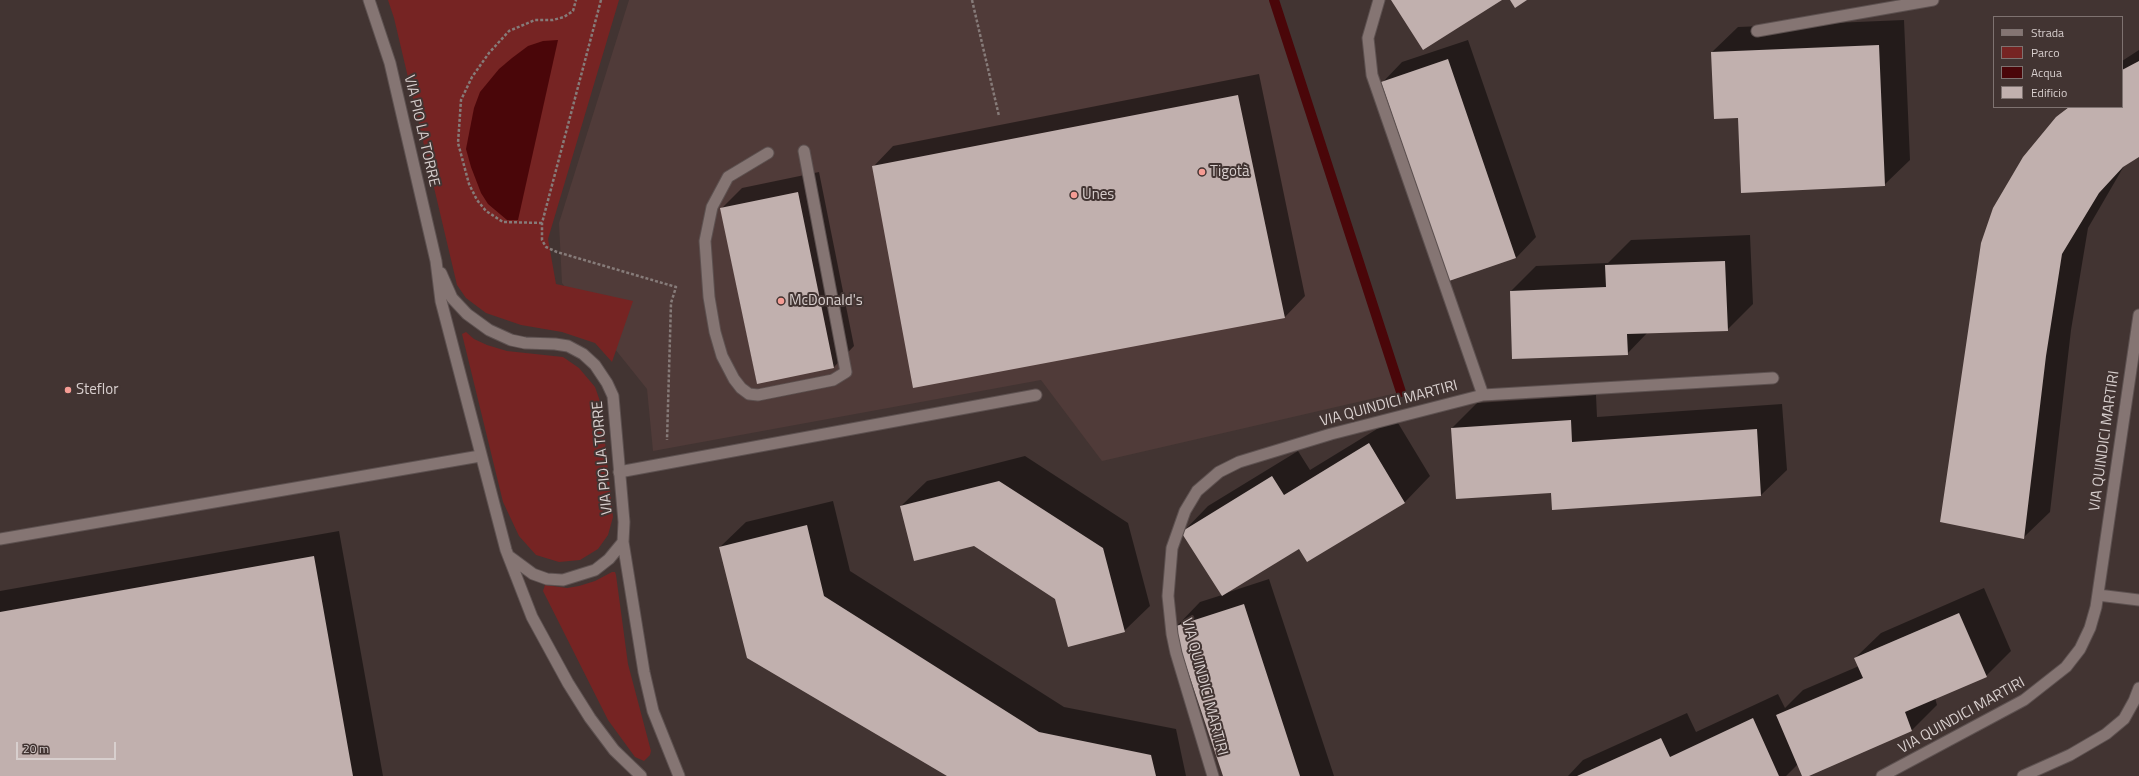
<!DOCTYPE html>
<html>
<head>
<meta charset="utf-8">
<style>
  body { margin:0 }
  #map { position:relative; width:2139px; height:776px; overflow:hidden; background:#423432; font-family:"Titillium Web",sans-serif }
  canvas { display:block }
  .legend { position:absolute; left:1993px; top:16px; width:130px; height:92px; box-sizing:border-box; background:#423432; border:1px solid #7e7270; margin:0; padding:5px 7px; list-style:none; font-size:12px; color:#d8cfce }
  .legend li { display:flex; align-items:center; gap:8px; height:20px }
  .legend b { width:20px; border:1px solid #7e7270 }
  .scale { position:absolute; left:16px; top:742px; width:100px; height:18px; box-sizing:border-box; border:2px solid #d8cfce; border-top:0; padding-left:5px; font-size:12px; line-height:14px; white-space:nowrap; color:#d8cfce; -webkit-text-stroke:3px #423432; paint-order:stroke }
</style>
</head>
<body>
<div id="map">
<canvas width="2139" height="776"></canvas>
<ul class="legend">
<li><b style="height:5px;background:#857573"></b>Strada</li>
<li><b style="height:11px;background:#762423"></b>Parco</li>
<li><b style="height:11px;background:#4a0609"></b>Acqua</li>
<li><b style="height:11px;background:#c1b0ae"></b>Edificio</li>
</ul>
<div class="scale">20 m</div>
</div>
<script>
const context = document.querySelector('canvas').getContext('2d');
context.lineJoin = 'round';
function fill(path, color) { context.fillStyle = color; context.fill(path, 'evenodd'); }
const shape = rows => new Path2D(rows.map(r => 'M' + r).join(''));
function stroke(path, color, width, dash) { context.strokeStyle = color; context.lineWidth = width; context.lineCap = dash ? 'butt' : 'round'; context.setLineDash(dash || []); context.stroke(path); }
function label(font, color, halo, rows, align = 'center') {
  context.font = font + ' "Titillium Web",sans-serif'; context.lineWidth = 4; context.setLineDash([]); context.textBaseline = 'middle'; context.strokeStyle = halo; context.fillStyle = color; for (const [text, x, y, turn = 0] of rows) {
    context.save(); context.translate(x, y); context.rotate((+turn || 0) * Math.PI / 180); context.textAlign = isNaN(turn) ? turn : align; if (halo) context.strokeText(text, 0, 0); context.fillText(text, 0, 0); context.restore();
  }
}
fill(shape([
  [629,0,1274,0,1401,392,1102,461,1041,380,653,451,647,389,562,283,559,223]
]), '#503b39');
fill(shape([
  [388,0,619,0,548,239,556,284,633,301,612,362,595,343,562,332,521,325,486,313,466,298,457,285,394,18],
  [466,332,474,339,487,345,507,351,563,357,579,368,595,387,601,404,613,517,608,535,598,549,580,560,559,562,536,555,519,536,503,502,462,334],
  [612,572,615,572,616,575,628,664,651,751,650,755,644,761,635,757,608,720,543,591,545,585,567,588,579,586,595,581]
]), '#762423');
fill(shape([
  [558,40,518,220,507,220,488,204,481,193,471,167,466,149,474,108,480,92,499,69,512,58,528,46,543,41]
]), '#4a0609');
fill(shape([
  [1904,20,1910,160,1884,185,1712,52,1738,27],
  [1468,40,1536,237,1516,258,1382,83,1402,62],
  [2139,50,2139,156,2124,166,2088,228,2071,330,2050,512,2024,537,2057,118,2068,107,2122,107,2122,61],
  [1259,74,1305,296,1285,317,873,167,893,146],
  [819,172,854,346,834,367,757,383,721,209,742,188],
  [1750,235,1753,304,1727,330,1648,332,1627,354,1511,291,1536,266,1608,263,1631,240],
  [1596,395,1597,417,1782,404,1787,470,1761,495,1553,509,1552,492,1452,428,1477,403],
  [1395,418,1430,476,1405,502,1308,561,1300,548,1226,593,1269,579,1334,776,1224,776,1175,628,1200,602,1222,595,1183,532,1208,506,1298,451,1310,470],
  [1025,456,1128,523,1150,606,1124,631,1056,598,974,544,901,506,927,481],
  [833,501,850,571,1064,707,1176,729,1186,776,949,776,720,547,746,522],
  [339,531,383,776,0,776,0,591],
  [1984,588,2011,651,1986,676,1935,698,1937,705,1912,730,1806,776,1803,776,1798,764,1786,776,1568,776,1583,760,1687,713,1696,732,1778,694,1785,708,1803,690,1859,666,1855,658,1881,633]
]), '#0007');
stroke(shape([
  [1274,0,1401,392]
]), '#4a0609', 10);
fill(shape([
  [1391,0,1502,0,1423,50],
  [1510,0,1527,0,1515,8],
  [1879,45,1885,186,1741,193,1738,118,1714,119,1711,52],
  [1448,59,1516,258,1449,281,1381,82],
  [2139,61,2139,157,2123,167,2099,193,2062,254,2046,356,2024,539,1940,522,1981,243,1993,208,2023,157,2056,117,2069,107,2122,107,2122,70],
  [1238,95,1285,318,913,388,872,166],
  [798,192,834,368,757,384,720,208],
  [1725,261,1728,331,1627,334,1628,355,1512,359,1510,291,1606,287,1605,265],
  [1571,420,1572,442,1757,429,1761,496,1552,510,1551,493,1456,499,1451,428],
  [1369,443,1405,503,1307,562,1299,549,1222,596,1181,532,1272,476,1284,495],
  [999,481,1103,548,1125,632,1068,647,1055,599,974,546,914,561,900,506],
  [807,525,824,596,1039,732,1151,755,1156,776,947,776,747,658,719,547],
  [314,556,353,776,0,776,0,612],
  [1244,604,1300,776,1223,776,1173,627],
  [1959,613,1987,677,1905,712,1912,731,1809,776,1802,776,1776,715,1863,678,1854,658],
  [1753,718,1779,776,1577,776,1661,738,1670,757]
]), '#c1b0ae');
const service = shape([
  [1757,31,1933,0],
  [768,153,728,177,712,207,705,241,709,297,715,332,722,356,734,379,741,388,749,394,758,395,833,380,846,372,804,151],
  [1483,395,1773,378],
  [619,472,1036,395],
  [0,539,480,456],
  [2098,595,2139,600],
  [1213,776,1176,653,1172,634,1168,596,1172,548,1185,511,1197,491,1219,472,1239,462,1331,434,1483,395,1372,75,1368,38,1379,0],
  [1882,776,2024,700,2066,667,2080,649,2090,628,2096,607,2139,315]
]);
const minor = shape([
  [2023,776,2070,755,2106,734,2124,719,2134,701,2139,688]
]);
const tertiary = shape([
  [369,0,390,63,436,261,441,301,506,550,532,617,568,683,590,718,614,750,641,776],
  [441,273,452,298,467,314,489,330,511,340,525,343,555,344,568,346,583,354,595,365,607,383,613,396,624,522,623,542,644,672,653,711,679,776],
  [510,557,533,574,547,579,563,580,595,570,609,559,623,542]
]);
stroke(service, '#5d5150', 13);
stroke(minor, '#5d5150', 13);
stroke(tertiary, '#5d5150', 13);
stroke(shape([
  [601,0,542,223,542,240,546,247,557,252,676,287,671,303,667,440],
  [972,0,999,116],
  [542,223,503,222,486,211,477,200,469,184,458,143,461,100,472,77,489,53,509,31,535,20,553,20,564,17,573,11,576,0]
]), '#867b79', 2.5, [3, 2]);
stroke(service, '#857573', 11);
stroke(minor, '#857573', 11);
stroke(tertiary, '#857573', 11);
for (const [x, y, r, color] of [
  [1202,172,4,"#f59c94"],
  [1074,195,4,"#f59c94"],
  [781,301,4,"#f59c94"],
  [68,390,4,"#f59c94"]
]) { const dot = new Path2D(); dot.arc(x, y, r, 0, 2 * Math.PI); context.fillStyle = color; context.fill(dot); stroke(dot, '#423432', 1.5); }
label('15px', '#d8cfce', '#423432', [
  ["VIA PIO LA TORRE",421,131,77],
  ["VIA QUINDICI MARTIRI",1389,404,-15],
  ["VIA QUINDICI MARTIRI",2105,441,-82],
  ["VIA PIO LA TORRE",603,458,-95],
  ["VIA QUINDICI MARTIRI",1204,687,75],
  ["VIA QUINDICI MARTIRI",1962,716,-29]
]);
label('15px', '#d8cfce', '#423432', [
  ["Tigotà",1210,172],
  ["Unes",1082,195],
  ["McDonald's",789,301],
  ["Steflor",76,390]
], 'left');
</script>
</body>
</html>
